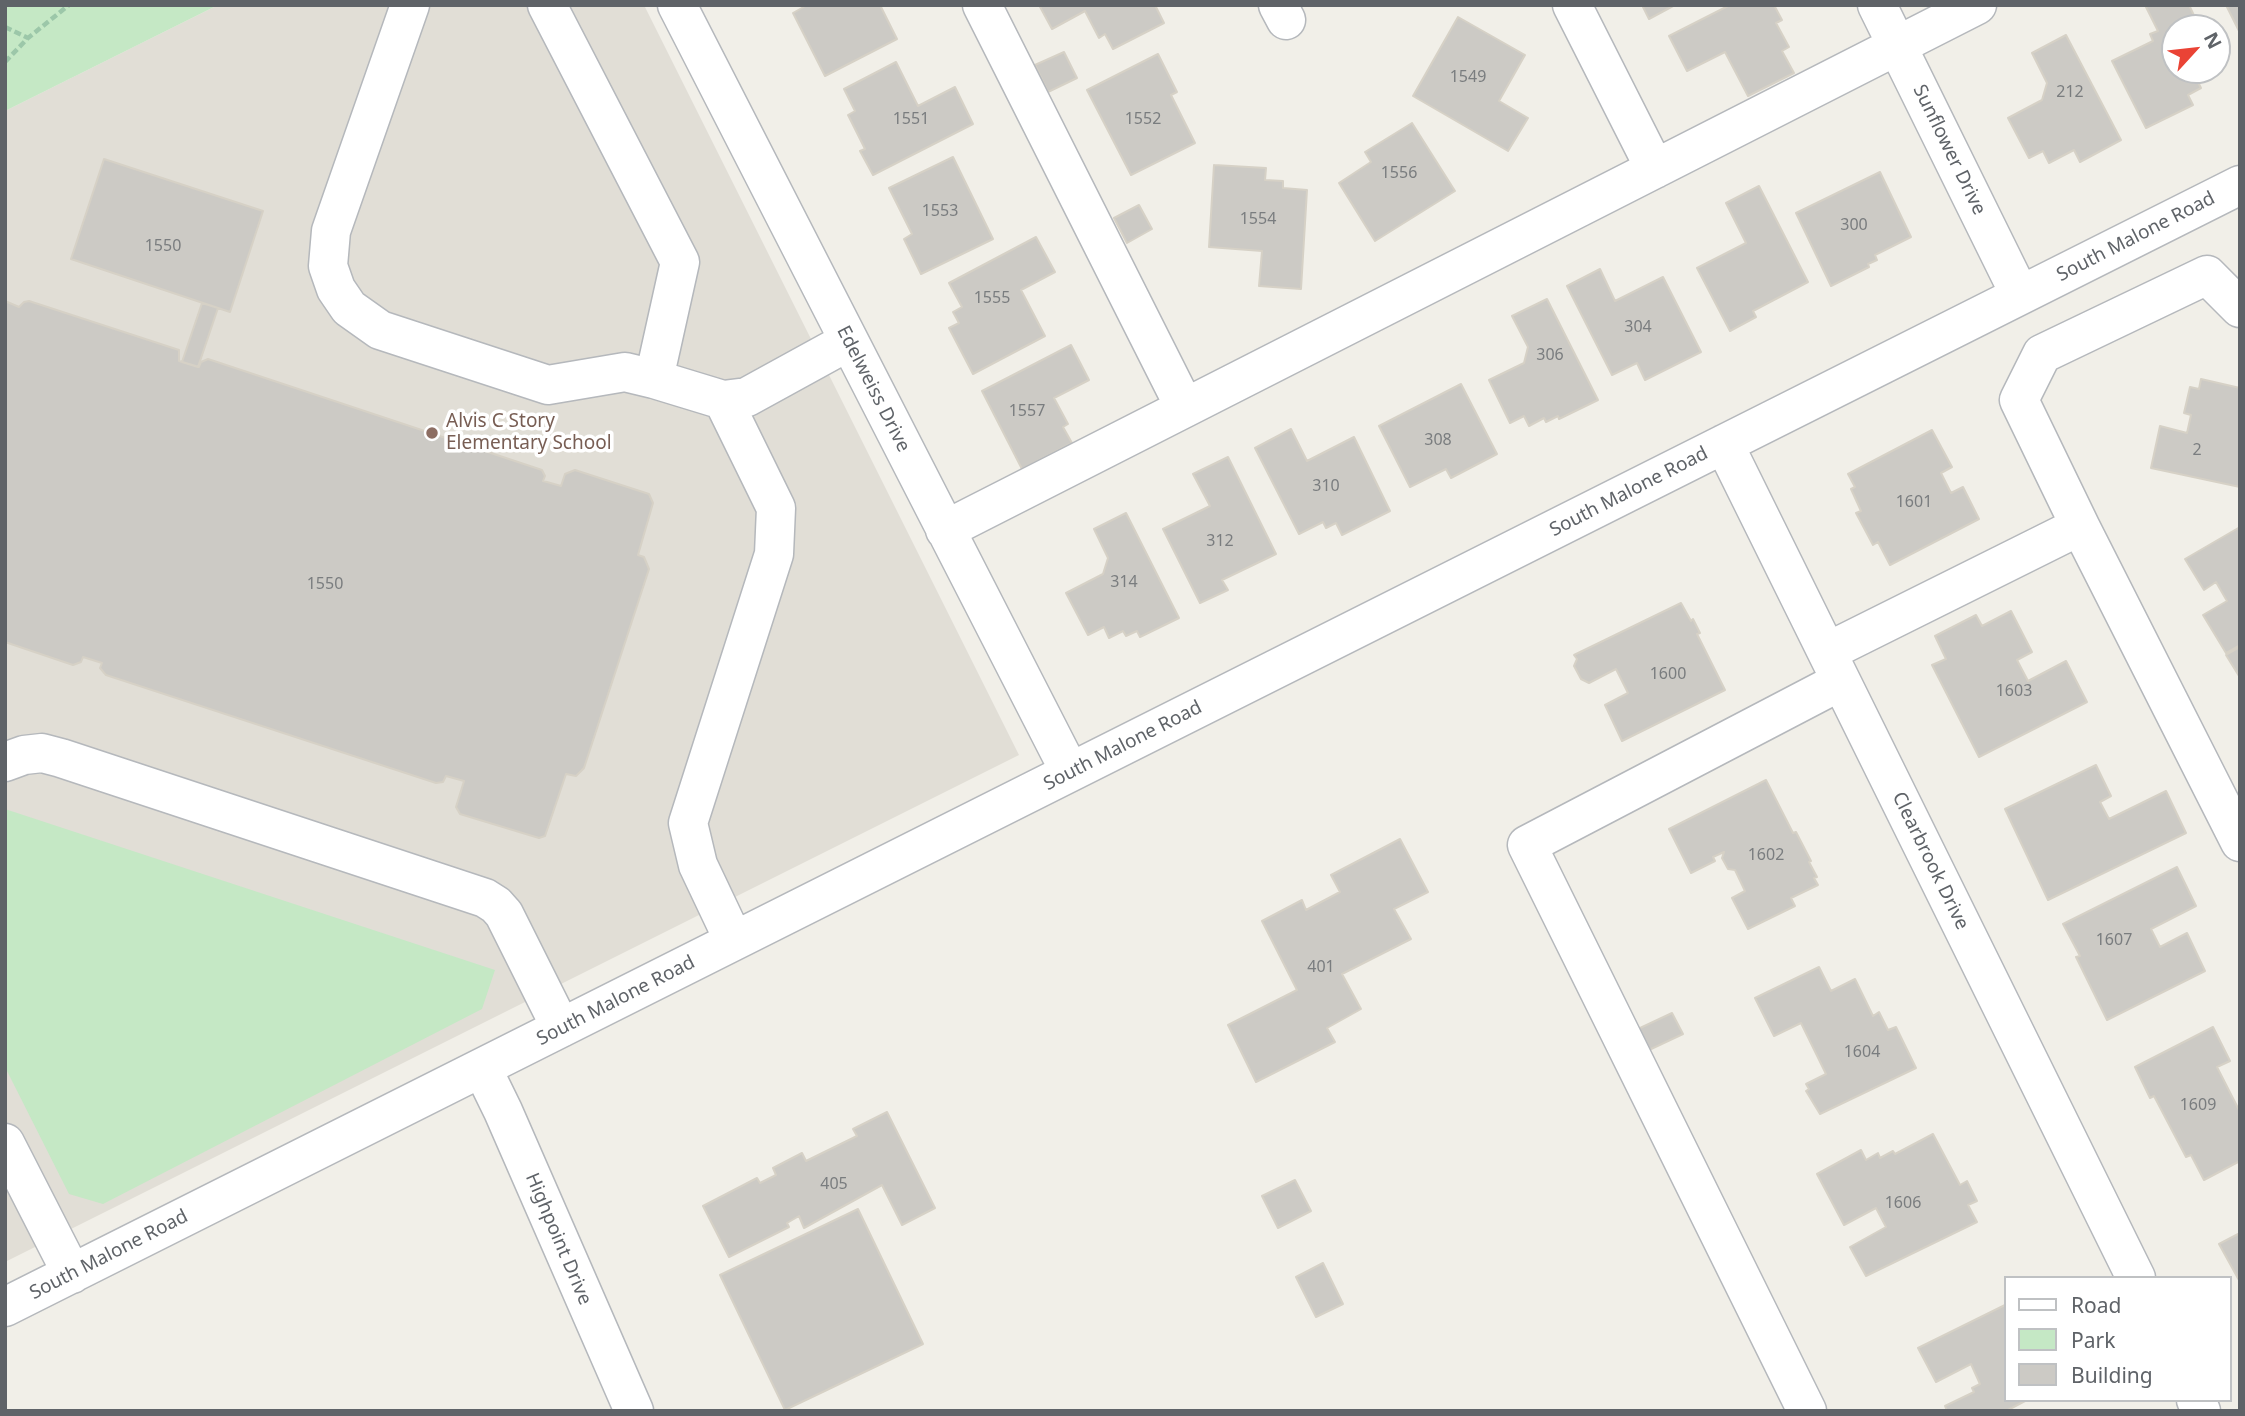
<!DOCTYPE html>
<html>
<head>
<meta charset="utf-8">
<style>
  body { margin:0 }
  #map { position:relative; width:2245px; height:1416px; overflow:hidden; background:#f1efe8; font-family:"Noto Sans",sans-serif }
  canvas { display:block }
  .frame { position:absolute; inset:0; border:7px solid #5f6368; pointer-events:none }
  .legend { position:absolute; left:2004px; top:1276px; width:228px; height:126px; box-sizing:border-box; background:#fff; border:2px solid #bfc1c3; margin:0; padding:9px 12px; list-style:none; font-size:21px; color:#5f6368 }
  .legend li { display:flex; align-items:center; gap:14px; height:35px }
  .legend b { width:35px; border:2px solid #bfc1c3 }
  .north { position:absolute; left:2161px; top:14px; width:70px; height:70px; box-sizing:border-box; background:#fff; border:2px solid #bfc1c3; border-radius:50%; rotate:63deg; font-size:19px; font-weight:700; line-height:28px; text-align:center; color:#5f6368 }
  .north::after { content:''; display:block; margin:auto; width:24px; height:32px; background:#ea4335; clip-path:polygon(50% 0,100% 100%,50% 72%,0 100%) }
</style>
</head>
<body>
<div id="map">
<canvas width="2245" height="1416"></canvas>
<div class="frame"></div>
<ul class="legend">
<li><b style="height:9px;background:#fff"></b>Road</li>
<li><b style="height:19px;background:#c5e8c5"></b>Park</li>
<li><b style="height:19px;background:#cccac5"></b>Building</li>
</ul>
<div class="north">N</div>
</div>
<script>
const context = document.querySelector('canvas').getContext('2d');
context.lineJoin = 'round';
function fill(path, color) { context.fillStyle = color; context.fill(path, 'evenodd'); }
const shape = rows => new Path2D(rows.map(r => 'M' + r).join(''));
function stroke(path, color, width, dash) { context.strokeStyle = color; context.lineWidth = width; context.lineCap = dash ? 'butt' : 'round'; context.setLineDash(dash || []); context.stroke(path); }
function label(font, color, halo, rows, align = 'center') {
  context.font = font + ' "Noto Sans",sans-serif'; context.lineWidth = 7; context.setLineDash([]); context.textBaseline = 'middle'; context.strokeStyle = halo; context.fillStyle = color; for (const [text, x, y, turn = 0] of rows) {
    context.save(); context.translate(x, y); context.rotate((+turn || 0) * Math.PI / 180); context.textAlign = isNaN(turn) ? turn : align; if (halo) context.strokeText(text, 0, 0); context.fillText(text, 0, 0); context.restore();
  }
}
fill(shape([
  [218,5,644,5,1019,755,5,1262,5,111]
]), '#e1ded6');
fill(shape([
  [5,5,218,5,5,111],
  [5,809,495,970,482,1009,103,1204,69,1194,5,1067]
]), '#c5e8c5');
const building = shape([
  [880,5,897,39,825,76,793,13,807,5,880,5],
  [1039,5,1155,5,1164,23,1113,49,1105,34,1099,38,1085,11,1052,29,1039,5],
  [1642,5,1675,5,1649,19,1642,5],
  [1730,5,1774,5,1782,20,1776,23,1789,47,1782,51,1794,73,1748,96,1725,52,1687,71,1669,36,1730,5],
  [2145,5,2189,5,2200,28,2175,28,2175,70,2217,70,2217,62,2220,69,2197,80,2201,88,2188,95,2193,105,2146,128,2112,61,2153,41,2150,34,2158,31,2145,5],
  [2226,5,2240,5,2240,33,2226,5],
  [1458,17,1525,55,1499,101,1528,118,1508,151,1413,96,1458,17],
  [2066,35,2121,140,2080,162,2074,150,2049,163,2043,151,2029,158,2008,118,2042,100,2047,83,2032,53,2066,35],
  [1064,52,1077,78,1048,92,1035,65,1064,52],
  [1158,54,1177,92,1171,95,1195,143,1131,175,1087,90,1158,54],
  [896,62,918,106,955,87,973,124,873,175,860,151,865,149,848,115,855,111,844,89,896,62],
  [1412,123,1455,191,1375,241,1339,183,1371,162,1365,152,1412,123],
  [953,157,993,239,921,274,904,239,912,234,889,188,953,157],
  [104,159,263,211,230,312,71,259,104,159],
  [1214,165,1266,168,1265,180,1283,181,1283,188,1307,190,1301,289,1259,286,1262,251,1209,247,1214,165],
  [1880,172,1911,237,1875,255,1877,260,1868,264,1869,267,1831,286,1796,213,1880,172],
  [1759,186,1808,282,1753,311,1756,317,1730,331,1697,268,1746,243,1726,203,1759,186],
  [1139,205,1152,229,1127,243,1114,218,1139,205],
  [1036,237,1055,272,1021,290,1045,336,973,374,949,328,959,323,953,312,962,307,949,283,1036,237],
  [1600,269,1615,301,1663,277,1701,352,1645,380,1637,363,1612,375,1567,286,1600,269],
  [1547,299,1598,400,1559,419,1558,416,1546,422,1544,418,1529,426,1524,416,1510,423,1489,380,1524,363,1528,347,1512,316,1547,299],
  [5,301,19,307,24,302,29,301,179,350,179,361,199,367,201,362,208,359,542,470,545,476,543,481,547,482,561,486,565,474,575,470,649,494,653,503,638,555,644,557,649,569,584,768,576,776,566,774,545,836,539,838,460,814,456,807,464,781,446,776,443,782,436,783,106,675,100,668,102,663,83,657,81,662,73,665,5,642,5,301],
  [202,303,218,308,198,367,182,362,202,303],
  [1071,345,1089,380,1054,398,1068,424,1063,427,1072,443,1022,469,982,391,1071,345],
  [2201,379,2240,388,2240,487,2151,468,2160,426,2187,433,2191,415,2184,413,2190,387,2199,389,2201,379],
  [1461,384,1497,454,1451,478,1446,469,1410,487,1379,426,1461,384],
  [1291,429,1307,461,1354,437,1390,511,1342,535,1336,523,1326,528,1323,522,1299,534,1255,448,1291,429],
  [1932,430,1952,467,1941,473,1951,493,1963,487,1979,519,1890,565,1878,542,1873,545,1856,513,1861,511,1851,489,1855,487,1848,474,1932,430],
  [1228,457,1276,554,1222,580,1228,590,1200,603,1163,529,1210,506,1193,474,1228,457],
  [1126,513,1179,618,1140,637,1137,631,1126,636,1123,631,1109,638,1104,627,1088,635,1066,593,1103,574,1108,558,1094,529,1126,513],
  [2240,527,2240,645,2226,653,2203,615,2227,601,2216,582,2204,590,2185,559,2240,527],
  [1681,603,1691,621,1693,619,1700,633,1697,634,1725,690,1622,741,1605,705,1628,693,1616,669,1589,683,1581,679,1574,666,1577,659,1574,655,1681,603],
  [2011,611,2032,652,2017,660,2028,681,2066,661,2087,702,1979,757,1932,665,1946,659,1935,636,1976,615,1982,626,2011,611],
  [2240,647,2240,676,2239,676,2226,655,2240,647],
  [2096,765,2111,796,2100,802,2109,819,2166,791,2186,833,2048,900,2005,809,2096,765],
  [1766,780,1793,833,1796,832,1811,861,1809,862,1817,877,1814,878,1818,885,1791,898,1795,906,1748,929,1732,898,1745,891,1735,870,1728,869,1722,858,1724,852,1713,857,1715,861,1691,873,1669,829,1766,780],
  [1400,839,1428,892,1394,909,1411,939,1342,974,1361,1009,1327,1028,1335,1042,1256,1082,1228,1025,1297,990,1262,921,1302,900,1306,910,1340,892,1331,875,1400,839],
  [2177,867,2196,906,2151,929,2160,947,2187,933,2205,971,2107,1020,2076,957,2080,956,2063,924,2177,867],
  [1819,967,1831,991,1855,979,1873,1016,1879,1012,1888,1030,1896,1027,1916,1068,1820,1114,1806,1091,1809,1089,1806,1084,1826,1074,1801,1023,1774,1036,1755,998,1819,967],
  [1672,1013,1683,1034,1649,1050,1638,1029,1672,1013],
  [2213,1027,2230,1061,2217,1067,2240,1112,2240,1161,2204,1180,2191,1155,2186,1157,2154,1096,2150,1098,2135,1067,2213,1027],
  [887,1112,935,1208,902,1225,882,1185,804,1228,799,1216,787,1223,789,1227,729,1257,703,1206,757,1178,760,1183,776,1175,773,1168,802,1153,806,1161,857,1136,853,1129,887,1112],
  [1933,1134,1960,1185,1967,1181,1977,1201,1968,1205,1977,1222,1866,1276,1850,1247,1886,1227,1876,1208,1844,1225,1817,1174,1861,1150,1866,1160,1878,1153,1880,1158,1893,1151,1895,1154,1933,1134],
  [1295,1180,1311,1211,1278,1228,1262,1196,1295,1180],
  [858,1209,923,1344,785,1410,720,1275,858,1209],
  [2240,1233,2240,1282,2219,1244,2240,1233],
  [1323,1263,1343,1304,1316,1317,1296,1277,1323,1263],
  [2005,1305,2005,1400,2027,1400,2006,1411,1947,1411,1945,1406,1974,1392,1972,1388,1980,1384,1971,1364,1936,1382,1918,1348,2005,1305]
]);
fill(building, '#cccac5');
stroke(building, '#d6d1c6', 2);
const minor = shape([
  [410,5,331,231,328,266,336,289,349,308,380,330,548,385,625,372,654,379,723,400,747,397,849,341],
  [547,5,680,262,654,379],
  [677,5,1070,772],
  [982,5,1185,408],
  [1278,5,1286,20],
  [1572,5,1655,169],
  [1877,5,2020,295],
  [723,400,776,508,774,554,688,823,698,865,734,941],
  [1724,444,2136,1278],
  [2080,526,2019,400,2042,354,2207,275,2240,308],
  [945,530,1977,5],
  [1827,652,2080,526,2240,842],
  [5,762,24,755,42,753,61,758,485,898,496,905,504,914,561,1028],
  [482,1068,503,1111,634,1411],
  [5,1143,72,1274],
  [5,1307,2240,185],
  [2196,1400,2201,1411],
  [1807,1411,1527,845,1841,681]
]);
stroke(minor, '#b5b8bc', 41);
stroke(shape([
  [5,27,28,38],
  [5,62,28,38,69,5]
]), '#9cc7a9', 4.5, [7, 3.5]);
stroke(minor, '#fff', 38);
for (const [x, y, r, color] of [
  [432,433,7,"#8d6e63"]
]) { const dot = new Path2D(); dot.arc(x, y, r, 0, 2 * Math.PI); context.fillStyle = color; context.fill(dot); stroke(dot, '#fff', 2.5); }
label('16px', '#7a7d7f', null, [
  ["1549",1468,77],
  ["212",2070,92],
  ["1551",911,119],
  ["1552",1143,119],
  ["1556",1399,173],
  ["1553",940,211],
  ["1554",1258,219],
  ["300",1854,225],
  ["1550",163,246],
  ["1555",992,298],
  ["304",1638,327],
  ["306",1550,355],
  ["1557",1027,411],
  ["308",1438,440],
  ["2",2197,450],
  ["310",1326,486],
  ["1601",1914,502],
  ["312",1220,541],
  ["314",1124,582],
  ["1550",325,584],
  ["1600",1668,674],
  ["1603",2014,691],
  ["1602",1766,855],
  ["1607",2114,940],
  ["401",1321,967],
  ["1604",1862,1052],
  ["1609",2198,1105],
  ["405",834,1184],
  ["1606",1903,1203]
]);
label('19px', '#5f6368', '#fff', [
  ["Sunflower Drive",1949,150,64],
  ["South Malone Road",2136,237,-27],
  ["Edelweiss Drive",873,389,63],
  ["South Malone Road",1629,492,-27],
  ["South Malone Road",1123,746,-27],
  ["Clearbrook Drive",1930,861,64],
  ["South Malone Road",616,1001,-27],
  ["Highpoint Drive",558,1239,67],
  ["South Malone Road",109,1255,-27]
]);
label('19px', '#785e54', '#fff', [
  ["Alvis C Story",446,422],
  ["Elementary School",446,444]
], 'left');
</script>
</body>
</html>
